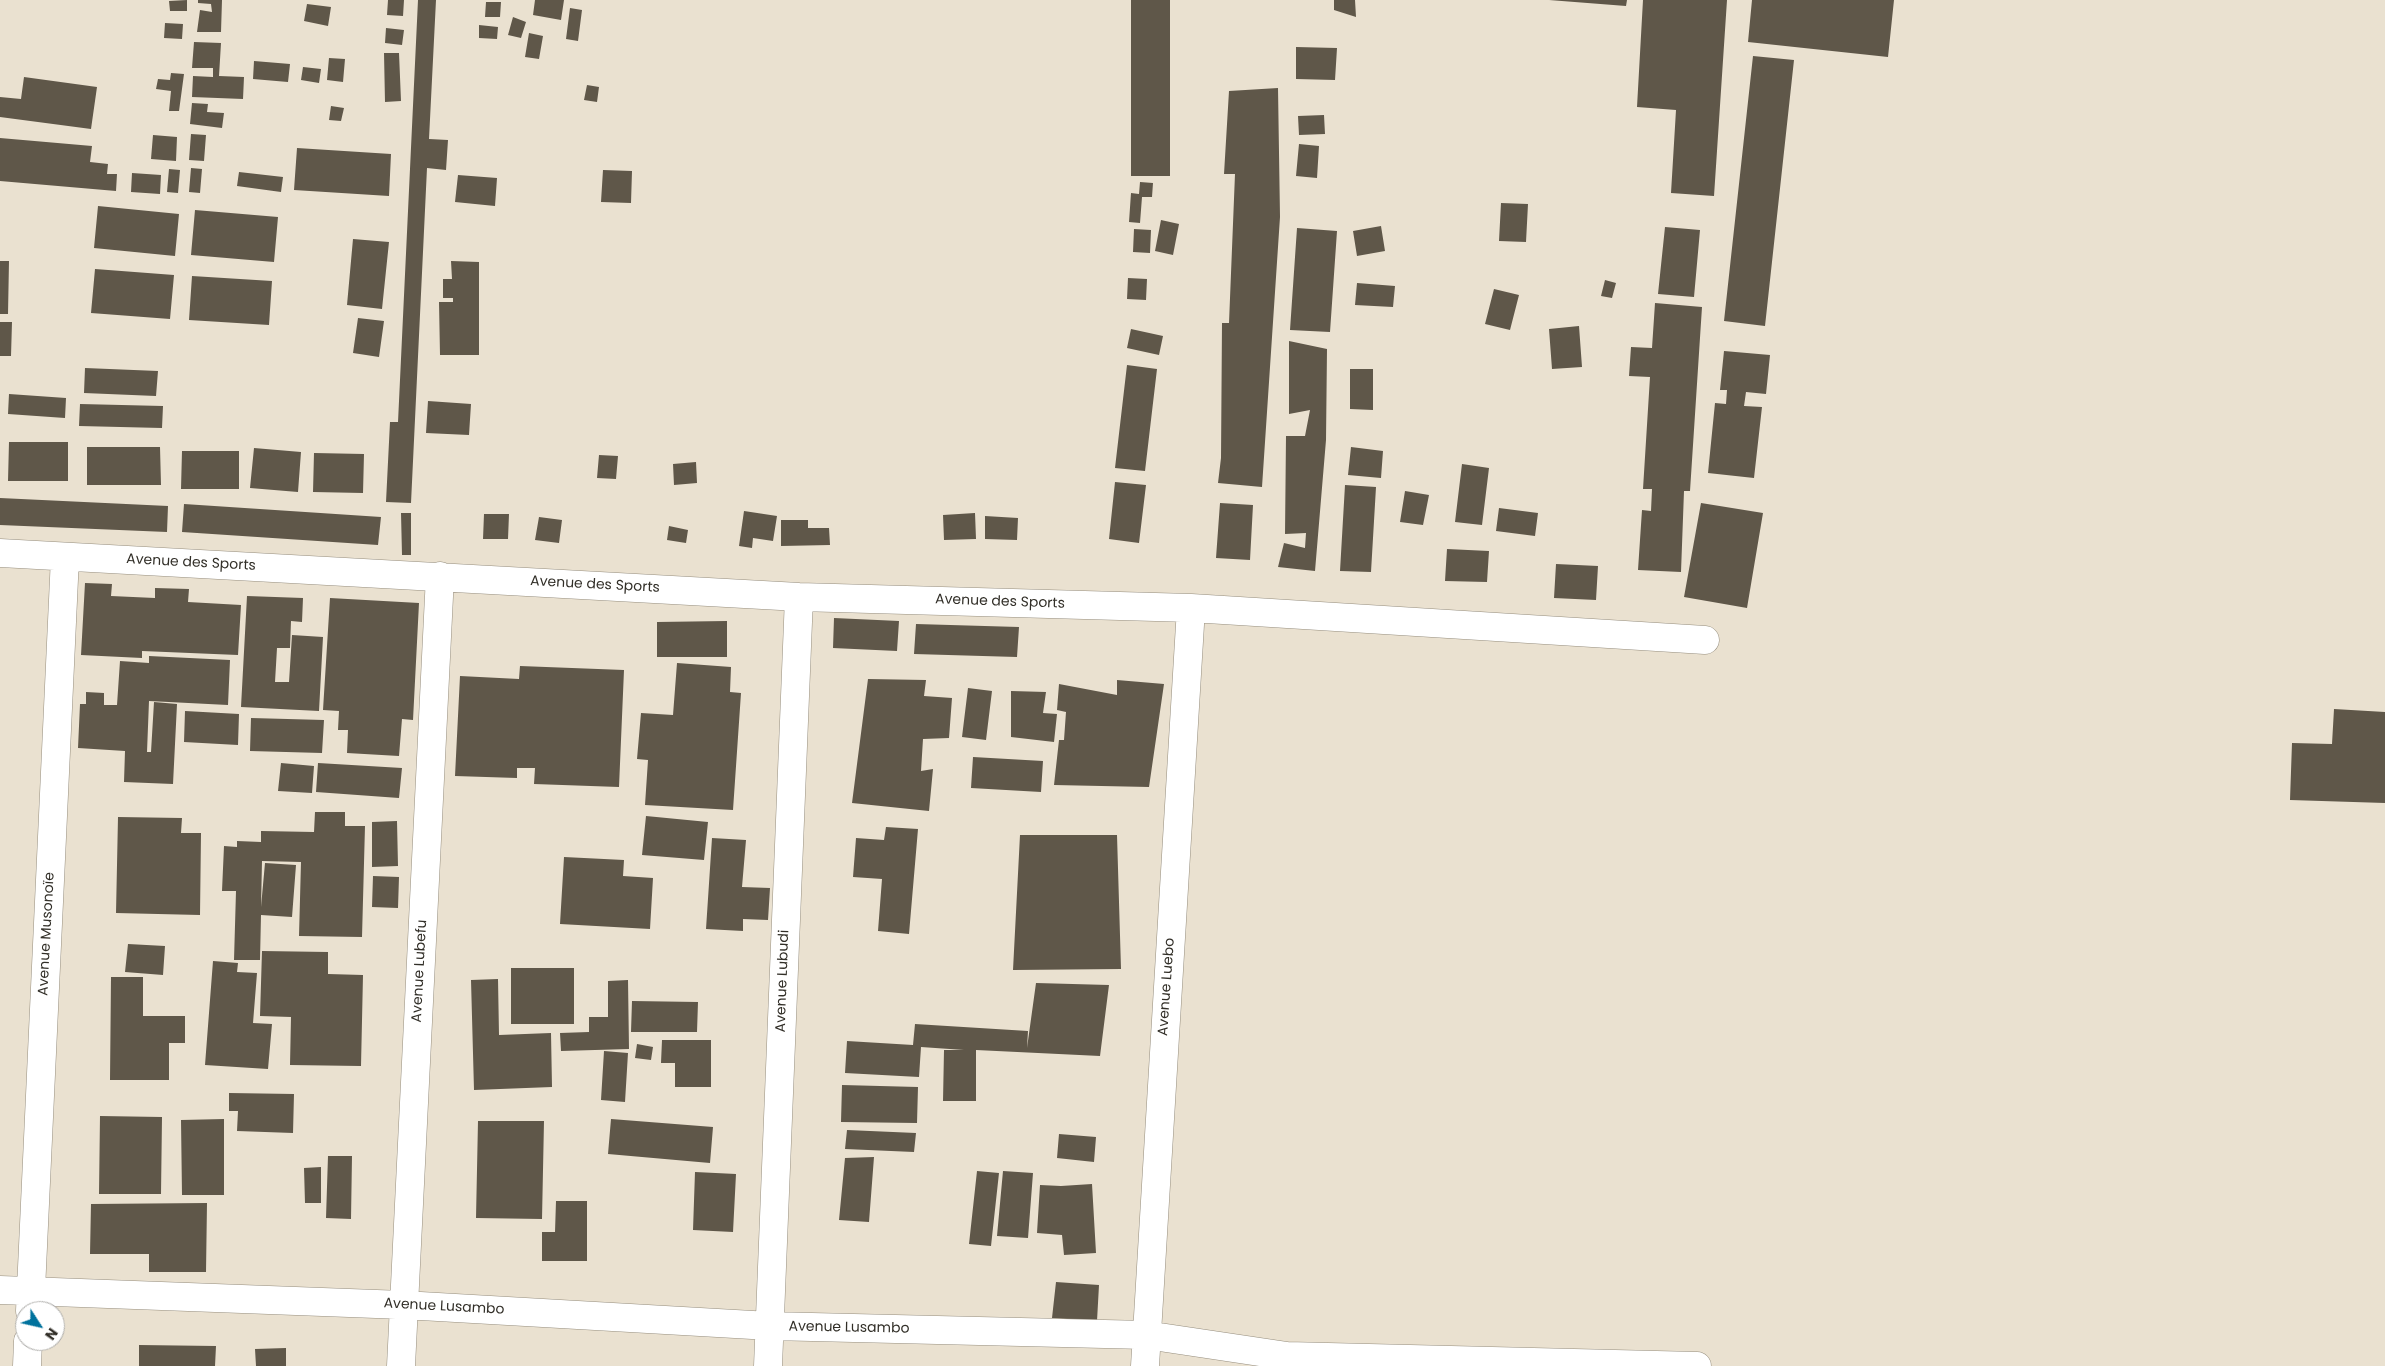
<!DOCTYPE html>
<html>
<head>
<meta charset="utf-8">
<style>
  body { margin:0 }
  #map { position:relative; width:2385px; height:1366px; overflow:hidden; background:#eae1d0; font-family:Poppins,sans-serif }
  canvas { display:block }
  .north { position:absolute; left:15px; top:1301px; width:50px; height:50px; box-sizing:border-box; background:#fff; border:1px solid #adaca9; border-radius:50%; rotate:125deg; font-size:14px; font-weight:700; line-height:20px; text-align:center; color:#322f28 }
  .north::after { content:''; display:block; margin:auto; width:18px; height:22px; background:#00729d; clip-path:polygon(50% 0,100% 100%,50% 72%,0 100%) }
</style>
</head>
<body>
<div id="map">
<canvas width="2385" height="1366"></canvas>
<div class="north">N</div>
</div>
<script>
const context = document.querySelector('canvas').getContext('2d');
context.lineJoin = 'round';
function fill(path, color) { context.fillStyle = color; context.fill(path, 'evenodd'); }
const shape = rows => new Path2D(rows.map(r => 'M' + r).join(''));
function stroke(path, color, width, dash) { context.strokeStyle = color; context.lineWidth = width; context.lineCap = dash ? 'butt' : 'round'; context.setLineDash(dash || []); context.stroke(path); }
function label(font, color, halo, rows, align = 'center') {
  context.font = font + ' Poppins,sans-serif'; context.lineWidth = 5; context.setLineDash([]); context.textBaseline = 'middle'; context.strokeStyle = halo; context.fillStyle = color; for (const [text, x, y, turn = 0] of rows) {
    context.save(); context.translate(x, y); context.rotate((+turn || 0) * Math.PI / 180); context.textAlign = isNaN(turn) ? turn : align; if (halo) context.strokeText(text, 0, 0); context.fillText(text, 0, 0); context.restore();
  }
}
fill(shape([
  [187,0,187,11,170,11,169,1],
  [198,0,222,0,221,32,197,32,200,10,212,12,211,4,198,3],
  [388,0,404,0,403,16,387,15],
  [418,0,436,0,429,139,448,140,446,170,427,168,411,503,386,502,390,422,398,422],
  [535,0,564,0,561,20,533,15],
  [1131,0,1170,0,1170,176,1131,176],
  [1334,0,1355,0,1356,17,1334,10],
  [1549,0,1627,0,1626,6],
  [1643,0,1727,0,1714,196,1671,193,1676,110,1637,107],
  [1752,0,1894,0,1888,57,1748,42],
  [486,2,501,2,500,17,485,17],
  [307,4,331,7,328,26,304,21],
  [570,8,582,10,578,41,566,39],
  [513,17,526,22,521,38,508,35],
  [165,23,183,24,182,39,164,38],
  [479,25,498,27,497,39,479,38],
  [386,28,404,30,402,45,385,43],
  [529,33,543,36,539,59,525,57],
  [194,42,221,43,219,76,244,77,243,99,192,97,193,76,213,77,213,68,192,68],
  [1296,47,1337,48,1335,80,1296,79],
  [384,53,399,53,401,101,385,102],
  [1753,56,1794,60,1765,326,1724,321],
  [329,58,345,59,343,82,327,80],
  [254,61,290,64,288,82,253,79],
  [303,67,321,69,319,83,301,80],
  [171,73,184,74,179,111,169,111,171,91,156,89,158,79,170,80],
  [24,77,97,87,91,129,0,117,0,97,21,99],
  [587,85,599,87,597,102,584,100],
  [1278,88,1280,217,1262,487,1218,483,1221,458,1222,323,1229,323,1235,174,1224,174,1229,91],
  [192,103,208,104,207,112,224,113,222,128,190,124],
  [331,106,344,108,341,121,329,120],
  [1324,115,1325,134,1299,135,1298,116],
  [191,134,206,135,204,161,189,160],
  [153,135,177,137,176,161,151,159],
  [0,138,92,146,90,162,108,164,107,174,117,174,116,191,0,181],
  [1299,144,1319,146,1317,178,1296,176],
  [297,148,391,154,389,196,294,190],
  [191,168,202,169,200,193,189,192],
  [169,169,180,170,178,193,167,192],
  [603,170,632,171,631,203,601,202],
  [239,172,283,177,281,192,237,186],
  [132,173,161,175,160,194,131,192],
  [458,175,497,178,495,206,455,202],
  [1140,182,1153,183,1152,197,1142,197,1140,223,1129,222,1131,193,1139,194],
  [1501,203,1528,204,1526,242,1499,241],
  [98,206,179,214,175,256,94,248],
  [195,210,278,217,274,262,191,255],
  [1161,220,1179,224,1173,255,1155,251],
  [1381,226,1385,251,1357,256,1353,231],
  [1665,227,1700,230,1694,297,1658,294],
  [1297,228,1337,231,1330,332,1290,330],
  [1134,229,1151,230,1150,253,1133,252],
  [353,239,389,242,382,309,347,305],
  [0,261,9,261,8,314,0,314],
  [451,261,479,262,479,355,440,355,439,302,453,302,453,298,443,298,443,279,452,279],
  [95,269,174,275,170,319,91,313],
  [192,276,272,281,269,325,189,320],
  [1128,278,1147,279,1146,300,1127,299],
  [1605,280,1616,283,1612,298,1601,296],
  [1357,283,1395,286,1393,307,1355,305],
  [1494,289,1519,295,1510,330,1485,324],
  [1655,303,1702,307,1690,491,1684,491,1681,572,1638,570,1642,510,1651,511,1652,489,1643,489,1650,377,1629,376,1631,347,1652,348],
  [358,318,384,321,379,357,353,353],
  [0,322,12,322,11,356,0,356],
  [1579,326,1582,367,1552,369,1549,329],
  [1131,329,1163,336,1159,355,1127,348],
  [1289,341,1327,349,1326,440,1315,571,1278,567,1284,543,1305,548,1306,533,1285,534,1286,436,1305,436,1310,410,1289,414],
  [1724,351,1770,355,1766,394,1746,392,1744,406,1762,407,1754,478,1708,473,1715,403,1726,404,1727,390,1720,390],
  [1127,365,1157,369,1145,471,1115,468],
  [85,368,158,371,156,396,84,393],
  [1350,369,1373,369,1373,410,1350,409],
  [9,394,66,398,65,418,8,414],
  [428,401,471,404,469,435,426,433],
  [80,404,163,406,162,428,79,426],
  [9,442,68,442,68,481,8,481],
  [87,447,160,447,161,485,87,485],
  [1351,447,1383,451,1381,478,1348,475],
  [254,448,301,452,298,492,250,488],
  [182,451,239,451,239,489,181,489],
  [314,453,364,454,363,493,313,492],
  [599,455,618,456,616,479,597,478],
  [696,462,697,483,674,485,673,464],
  [1462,464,1489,468,1482,525,1455,522],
  [1115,482,1146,485,1139,543,1109,539],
  [1345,485,1376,487,1371,572,1340,571],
  [1405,491,1429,495,1423,525,1400,522],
  [0,498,168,506,167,532,0,525],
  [1220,503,1253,505,1250,560,1216,558],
  [1701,503,1763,513,1747,608,1684,597],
  [184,504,381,517,378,545,182,532],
  [1499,508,1538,513,1535,536,1496,531],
  [744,511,777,516,773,541,753,538,752,548,739,546],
  [401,513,411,513,411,555,402,555],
  [975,513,976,539,944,540,943,515],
  [484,514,509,514,508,539,483,539],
  [985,516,1018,518,1017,540,985,539],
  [539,517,562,520,559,543,535,540],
  [781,520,808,520,808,528,829,528,830,545,781,546],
  [669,526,688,530,686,543,667,540],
  [1447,549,1489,551,1487,582,1445,581],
  [1556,564,1598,566,1596,600,1554,598],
  [85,583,112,584,111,596,155,598,155,588,189,589,188,602,241,605,238,655,142,651,142,658,81,655],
  [247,596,303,598,302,622,291,621,290,648,277,648,275,682,289,682,292,635,323,637,319,711,241,707],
  [330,598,419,603,413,720,402,719,399,756,347,753,348,730,338,730,339,711,323,710],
  [834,618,899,621,897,651,833,648],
  [727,621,727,657,657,657,657,622],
  [916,624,1019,627,1017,657,914,654],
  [149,656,230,660,228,705,149,701,147,752,151,752,154,702,177,704,173,784,124,782,125,751,78,748,80,704,86,704,86,692,104,693,104,705,117,705,120,661,149,663],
  [677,663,731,667,730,692,741,693,733,810,645,805,648,760,637,759,641,713,673,715],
  [520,666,624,670,619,787,534,784,535,768,517,768,517,778,455,776,460,676,519,679],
  [868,679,926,680,924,696,952,698,949,738,923,739,921,771,933,769,929,811,852,803],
  [1117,680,1164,684,1149,787,1054,785,1059,740,1064,740,1066,712,1057,710,1059,684,1117,695],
  [968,688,992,691,986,740,962,737],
  [1011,691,1046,692,1043,713,1057,714,1054,742,1011,737],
  [2334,709,2385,712,2385,803,2290,800,2292,743,2332,744],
  [185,711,239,714,238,745,184,742],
  [251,718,324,720,322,753,250,751],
  [973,757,1043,761,1041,792,971,788],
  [281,763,314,766,312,793,278,791],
  [318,763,402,768,399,798,316,792],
  [315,812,345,812,345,826,365,826,362,937,299,936,301,862,262,861,261,907,265,863,296,865,292,917,261,915,260,960,234,960,236,891,222,891,224,846,237,847,237,841,261,842,261,831,314,832],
  [646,816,708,822,704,860,642,855],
  [118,817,182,818,181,833,201,833,200,915,116,913],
  [397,821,398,866,372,867,372,822],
  [886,827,918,829,909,934,878,931,882,879,853,877,856,838,884,840],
  [1020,835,1117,835,1121,969,1013,970],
  [712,838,746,840,742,887,770,888,768,920,743,919,743,931,706,929],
  [564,857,624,860,623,876,653,878,650,929,560,924],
  [373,876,399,877,398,908,372,907],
  [128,944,165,946,163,975,125,972],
  [262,951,328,952,328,974,363,975,361,1066,290,1065,291,1017,260,1016],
  [213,961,238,963,237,972,257,973,253,1023,272,1024,268,1069,205,1065],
  [511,968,574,968,574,1024,511,1024],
  [111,977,143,977,143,1016,185,1016,185,1043,169,1043,169,1080,110,1080],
  [498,979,499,1035,551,1033,552,1087,474,1090,471,980],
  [628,980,629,1049,561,1051,560,1033,589,1032,589,1017,608,1017,608,981],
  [1036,983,1109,985,1100,1056,976,1050,976,1101,943,1101,944,1050,964,1050,921,1047,919,1077,845,1073,847,1041,913,1045,915,1024,1028,1031,1027,1048],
  [632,1001,698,1002,697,1032,631,1032],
  [662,1040,711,1040,711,1087,675,1087,675,1063,661,1063],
  [637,1044,653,1047,651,1060,635,1058],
  [604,1051,628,1053,625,1102,601,1100],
  [842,1085,918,1087,917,1123,841,1122],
  [229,1093,294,1094,293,1133,237,1131,238,1111,229,1111],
  [100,1116,162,1117,161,1194,99,1194],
  [224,1119,224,1195,182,1195,181,1120],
  [611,1119,713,1127,710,1163,608,1154],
  [478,1121,544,1121,542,1219,476,1218],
  [847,1130,916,1133,914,1152,845,1149],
  [1059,1134,1096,1137,1094,1162,1057,1158],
  [328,1156,352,1156,351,1219,326,1218],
  [874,1157,869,1222,839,1220,845,1158],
  [321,1167,321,1203,305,1203,304,1168],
  [977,1171,999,1173,991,1246,969,1244],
  [1003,1171,1033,1173,1028,1238,997,1236],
  [695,1172,736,1174,733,1232,693,1230],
  [1092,1184,1096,1253,1064,1255,1062,1235,1037,1233,1040,1185,1061,1186],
  [556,1201,587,1201,587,1261,542,1261,542,1232,555,1232],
  [207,1203,206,1272,149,1272,149,1254,90,1254,91,1204],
  [1056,1282,1099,1285,1097,1321,1052,1318],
  [139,1345,216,1346,215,1366,139,1366],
  [286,1348,286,1366,256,1366,255,1349]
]), '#5f5749');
const minor = shape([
  [0,553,799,597,1191,608,1705,640],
  [0,1290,403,1305,770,1326,1146,1335,1287,1356,1697,1366],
  [30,1311,65,557],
  [27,1366,28,1341],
  [401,1366,440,576],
  [768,1366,799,597],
  [1145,1366,1191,608]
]);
stroke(minor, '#968e7e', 29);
stroke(minor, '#fff', 28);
label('14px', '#322f28', '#fff', [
  ["Avenue des Sports",191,563,3],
  ["Avenue des Sports",595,585,3],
  ["Avenue des Sports",1000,602,2],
  ["Avenue Musonoïe",47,934,-87],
  ["Avenue Lubefu",420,971,-87],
  ["Avenue Lubudi",783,981,-88],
  ["Avenue Luebo",1167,987,-86],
  ["Avenue Lusambo",444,1307,3],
  ["Avenue Lusambo",849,1328,1]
]);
</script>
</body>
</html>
